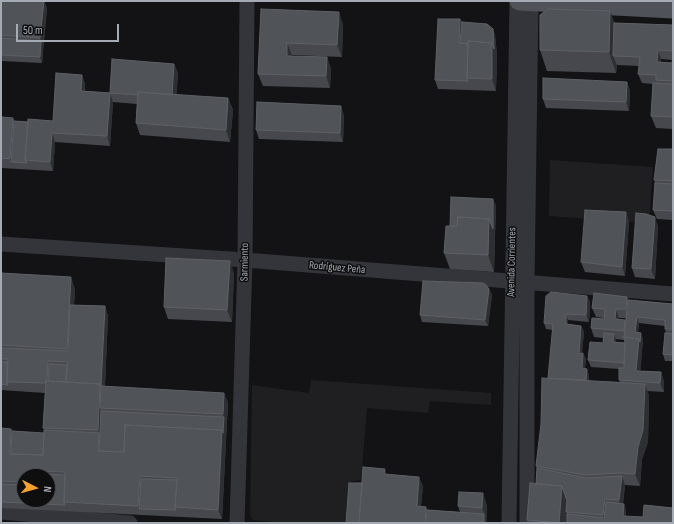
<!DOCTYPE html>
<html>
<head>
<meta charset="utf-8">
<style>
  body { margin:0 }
  #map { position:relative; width:674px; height:524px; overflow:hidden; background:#131315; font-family:"Sofia Sans Condensed",sans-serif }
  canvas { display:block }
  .frame { position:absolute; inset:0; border:2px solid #a4abb5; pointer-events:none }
  .north { position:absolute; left:16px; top:468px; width:40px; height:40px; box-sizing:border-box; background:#0e0e0f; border:1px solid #4a4d51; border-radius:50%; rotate:96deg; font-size:11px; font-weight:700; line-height:16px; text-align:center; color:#a4abb5 }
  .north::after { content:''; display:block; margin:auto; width:14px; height:18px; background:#f5a02a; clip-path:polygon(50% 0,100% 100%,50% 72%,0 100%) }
  .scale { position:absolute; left:16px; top:24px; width:103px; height:18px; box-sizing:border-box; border:2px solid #a4abb5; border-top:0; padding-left:5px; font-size:12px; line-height:14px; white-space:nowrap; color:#a4abb5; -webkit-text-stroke:3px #0e0e0f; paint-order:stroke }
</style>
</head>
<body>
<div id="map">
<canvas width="674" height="524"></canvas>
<div class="frame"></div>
<div class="north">N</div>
<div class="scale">50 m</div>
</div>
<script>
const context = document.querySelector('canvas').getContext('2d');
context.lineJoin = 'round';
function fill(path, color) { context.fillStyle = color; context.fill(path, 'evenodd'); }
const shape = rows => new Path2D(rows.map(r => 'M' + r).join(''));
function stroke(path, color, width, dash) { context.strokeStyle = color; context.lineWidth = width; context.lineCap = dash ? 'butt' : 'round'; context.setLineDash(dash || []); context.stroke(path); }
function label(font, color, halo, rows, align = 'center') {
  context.font = font + ' "Sofia Sans Condensed",sans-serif'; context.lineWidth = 3; context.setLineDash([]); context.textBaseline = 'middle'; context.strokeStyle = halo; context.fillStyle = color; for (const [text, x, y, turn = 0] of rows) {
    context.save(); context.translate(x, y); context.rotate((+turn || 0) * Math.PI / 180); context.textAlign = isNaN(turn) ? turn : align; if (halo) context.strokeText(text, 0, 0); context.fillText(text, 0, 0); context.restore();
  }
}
fill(shape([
  [550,160,653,167,649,223,549,216],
  [311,380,491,393,491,405,430,401,428,413,367,408,361,480,351,481,348,523,282,523,253,520,250,514,252,385,309,393]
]), '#1f1f22');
stroke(shape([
  [1,244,245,260,673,294],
  [1,512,130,523],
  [237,523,245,260,247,1],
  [509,523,517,1],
  [527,523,527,283,531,2]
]), '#34353a', 15);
stroke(shape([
  [519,1,673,9]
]), '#505259', 19);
fill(shape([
  [1,1,44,1,47,8,42,63,1,61],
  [261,9,343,24,342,57,292,55,292,56,327,57,331,69,330,88,263,86,258,74],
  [460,19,462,22,493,29,495,35,497,55,496,91,438,89,435,80],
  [614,23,673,25,673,129,656,128,651,116,653,84,642,83,638,74,639,66,617,65,616,73,547,71,540,50],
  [661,59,673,60,672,63,661,62],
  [174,64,178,73,176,95,228,98,233,110,230,142,140,135,136,123,137,104,113,102,110,146,55,142,53,171,1,168,1,117,13,118,14,121,28,122,53,121,82,75,85,84,85,91,110,93],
  [627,82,630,91,629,111,546,108,543,99],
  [344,115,343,142,259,139,256,130],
  [673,149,673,220,657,219,653,210,655,183,654,180],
  [496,205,495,236,494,272,450,269,444,253,450,226],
  [626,212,629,222,625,276,585,272,581,262],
  [658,226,655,279,635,277,632,268],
  [1,273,75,289,74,305,105,306,108,316,105,386,228,402,222,519,1,508,1,428,11,429,12,431,44,433,44,430,43,428,45,393,1,390],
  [24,476,48,476,48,500,24,500],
  [234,273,232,322,168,319,164,307],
  [489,289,492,295,488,326,422,322,420,315],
  [587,296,590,302,589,322,568,320,568,324,581,326,584,332,582,353,586,359,585,368,589,375,589,381,620,382,619,380,619,369,591,367,588,360,603,343,603,338,594,337,591,328,604,319,604,318,596,317,592,308,627,297,628,300,673,304,673,361,665,361,663,354,666,333,665,329,665,326,639,323,638,332,643,339,640,371,661,372,664,382,664,392,647,391,649,396,648,442,642,459,640,486,625,485,623,504,626,510,626,516,673,523,528,523,527,520,536,484,537,468,536,466,548,378,553,330,546,329,544,323],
  [619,318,626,318,626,323,619,319],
  [616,339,624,340,625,343,616,342],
  [387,475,423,486,421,506,426,507,427,510,460,512,458,506,487,505,486,523,346,523,362,483]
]), '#46484d');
fill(shape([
  [44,1,47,8,43,47,40,38],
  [610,11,618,32,613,56,617,65,616,73,609,52],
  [339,12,343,24,342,57,337,45],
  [460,19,464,29,463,47,459,43],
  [493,29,495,35,497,55,496,91,492,79,492,43],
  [41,41,43,47,42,63,40,57],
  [287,43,292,55,291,67,287,56],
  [658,50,661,59,660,71,657,62],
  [327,57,331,69,330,88,326,76],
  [174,64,178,73,176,107,172,97],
  [82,75,85,84,84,100,81,91],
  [627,82,630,91,629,111,626,102],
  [110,93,113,102,110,146,107,136],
  [228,98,233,110,230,142,226,130],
  [341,106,344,115,343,142,340,133],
  [13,118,17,127,11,162,14,168,10,159],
  [52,133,55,142,53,171,50,162],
  [493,199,496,205,495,236,494,272,488,255,489,219],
  [626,212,629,222,625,276,622,267],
  [655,217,658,226,655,279,651,269],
  [230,261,234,273,232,322,227,310],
  [71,277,75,289,71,361,67,349],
  [489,289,492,295,488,326,485,320],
  [587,296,590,302,589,322,586,315],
  [627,297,630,307,629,319,626,309],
  [105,306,108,316,104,408,100,408,103,417,101,454,98,451,99,433,98,430],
  [616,309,619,318,618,328,615,319],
  [566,314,568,320,568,331,566,324],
  [637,317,639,323,637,338,635,332],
  [625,320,628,329,627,340,624,331],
  [581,326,584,332,581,361,579,354],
  [641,333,643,339,640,380,636,371,639,339],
  [614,334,616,340,615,348,613,342],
  [583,353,586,359,584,374,582,368],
  [48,361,51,370,50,387,47,384],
  [587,369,589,375,588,390,586,384],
  [661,372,664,382,664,392,660,383],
  [645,384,649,396,648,442,642,459,640,486,635,474],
  [224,393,228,402,222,519,218,510,222,430,224,417,223,414],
  [11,429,15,438,14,457,10,454],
  [385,469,388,478,384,474],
  [140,476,143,485,139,509,138,506],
  [622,476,625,485,622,510,619,500],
  [419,477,423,486,420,515,417,506],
  [562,486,571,510,566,512,570,521,569,523,559,523],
  [483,493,487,505,487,520,482,508],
  [605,499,608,509,606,523,603,515],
  [624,504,626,510,625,522,623,516],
  [426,507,429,516,429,523,425,523],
  [484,514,487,520,486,523,484,523]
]), '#2d2f32');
const building = shape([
  [1,1,44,1,40,38,1,35,1,1],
  [261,9,339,12,337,45,287,43,287,56,327,57,326,76,258,74,261,9],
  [548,9,610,11,609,52,540,50,540,15,548,9],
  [438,19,460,19,459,43,468,44,467,78,468,81,435,80,438,19],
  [462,22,487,24,493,29,494,49,492,43,468,41,468,44,460,43,462,22],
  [614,23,673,25,673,51,658,50,657,62,672,63,673,54,673,81,656,80,656,75,638,74,640,57,613,56,614,23],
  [1,38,41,41,40,57,1,55,1,38],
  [468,41,492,43,492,79,467,78,468,41],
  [112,59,174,64,172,95,138,92,138,95,110,93,112,59],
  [56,73,82,75,81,91,110,93,107,136,52,133,50,162,25,160,28,119,53,121,56,73],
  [543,78,627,82,626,102,543,99,543,78],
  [653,83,673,84,673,117,651,116,653,83],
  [138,92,228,98,226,130,136,123,138,92],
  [257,102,341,106,340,133,256,130,257,102],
  [1,117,13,118,10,159,1,158,1,117],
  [14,121,28,122,25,160,27,163,11,162,14,121],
  [658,149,673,149,673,181,654,180,658,149],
  [655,183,673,184,673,211,653,210,655,183],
  [451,197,493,199,493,229,489,219,458,217,457,226,450,226,451,197],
  [585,210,626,212,622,267,581,262,585,210],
  [636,213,646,214,655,217,651,269,632,268,636,213],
  [458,217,489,219,488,255,444,253,446,226,457,226,458,217],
  [166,258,230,261,227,310,164,307,166,258],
  [1,273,71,277,67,349,1,345,1,273],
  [423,281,483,283,486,285,489,289,485,320,420,315,423,281],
  [551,292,587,296,586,315,566,314,566,324,581,326,579,354,583,353,582,368,587,369,586,380,548,378,553,324,544,323,546,296,551,292],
  [594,293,627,297,626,309,616,309,615,319,625,320,624,331,591,328,592,318,604,319,605,309,592,308,594,293],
  [628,300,673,304,673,329,665,329,665,320,637,317,635,332,641,333,640,342,639,339,624,337,628,300],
  [70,305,105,306,101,386,100,384,66,382,68,362,48,361,47,381,46,381,46,383,7,382,8,359,1,359,1,348,68,351,70,305],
  [604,333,614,334,613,342,625,343,624,363,588,360,590,342,603,343,604,333],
  [665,333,673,334,673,355,663,354,665,333],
  [623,337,639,339,636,371,661,372,660,383,619,380,619,368,624,368,625,340,623,337],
  [1,362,7,362,7,382,8,385,1,384,1,362],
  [49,364,67,365,66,382,48,381,49,364],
  [542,378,645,384,643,430,638,447,635,474,621,473,585,475,536,466,541,424,542,378],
  [46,381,100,384,98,430,43,428,46,381],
  [101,386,224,393,223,414,100,408,101,386],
  [101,411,224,417,223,433,222,430,125,425,124,452,99,451,101,411],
  [125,425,222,430,218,510,175,507,177,478,140,476,138,506,64,502,65,472,42,471,42,476,24,476,24,482,1,481,1,428,11,429,10,454,43,455,44,430,99,433,98,451,124,452,125,425],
  [12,431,44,433,43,455,11,454,12,431],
  [363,467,385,469,384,474,419,477,417,506,426,507,425,523,359,523,363,467],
  [537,468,586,478,622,476,619,500,605,499,603,515,566,512,567,501,562,486,536,484,537,468],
  [43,474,65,475,64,502,65,505,1,502,1,484,24,485,24,500,48,500,48,476,43,476,43,474],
  [141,479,177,480,175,507,176,510,139,509,141,479],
  [349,483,362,483,359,523,346,523,349,483],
  [530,483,562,486,559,523,527,520,530,483],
  [459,492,483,493,482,508,458,506,459,492],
  [606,502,624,504,623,516,643,517,644,505,673,508,673,523,567,523,567,514,604,518,606,502],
  [427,510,484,514,484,523,426,523,427,510]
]);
fill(building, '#505358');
stroke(building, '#5d6167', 1);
label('11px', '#a4abb5', '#0e0e0f', [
  ["Sarmiento",245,262,-89],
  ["Avenida Corrientes",512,262,-89],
  ["Rodríguez Peña",337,268,5]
]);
</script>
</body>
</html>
